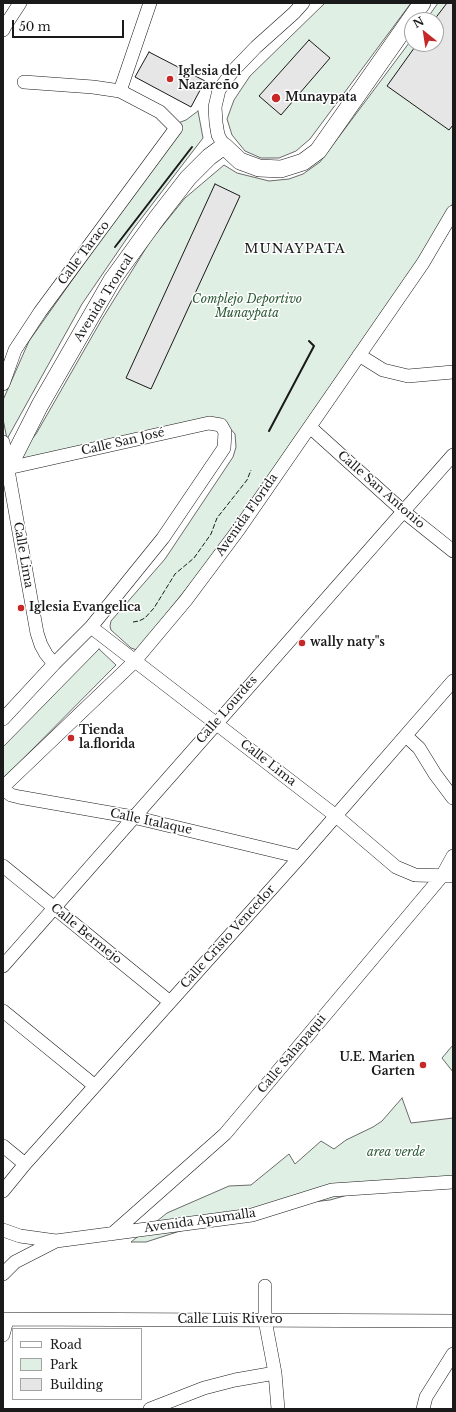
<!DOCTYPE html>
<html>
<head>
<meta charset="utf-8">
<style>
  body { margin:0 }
  #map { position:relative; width:456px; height:1412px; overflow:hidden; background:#fff; font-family:"Libre Baskerville",serif }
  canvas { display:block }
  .frame { position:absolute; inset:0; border:4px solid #1a1a1a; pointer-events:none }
  .legend { position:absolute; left:12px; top:1328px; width:130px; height:72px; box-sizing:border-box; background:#fff; border:1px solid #a3a3a3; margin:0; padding:5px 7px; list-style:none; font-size:12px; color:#1a1a1a }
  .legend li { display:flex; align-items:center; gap:8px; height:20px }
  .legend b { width:20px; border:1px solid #a3a3a3 }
  .north { position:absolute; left:404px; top:12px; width:40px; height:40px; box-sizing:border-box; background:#fff; border:1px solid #a3a3a3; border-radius:50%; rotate:330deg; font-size:11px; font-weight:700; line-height:16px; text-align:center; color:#1a1a1a }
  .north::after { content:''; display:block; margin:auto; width:14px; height:18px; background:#c62828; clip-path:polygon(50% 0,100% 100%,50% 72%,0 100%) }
  .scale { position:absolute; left:12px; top:20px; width:112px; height:18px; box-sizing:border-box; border:2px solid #1a1a1a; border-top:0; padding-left:5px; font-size:12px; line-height:14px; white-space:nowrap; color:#1a1a1a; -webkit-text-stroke:3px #fff; paint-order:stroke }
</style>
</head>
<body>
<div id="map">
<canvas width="456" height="1412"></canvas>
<div class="frame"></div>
<ul class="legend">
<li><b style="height:5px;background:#fff"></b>Road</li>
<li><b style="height:11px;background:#e0efe3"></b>Park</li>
<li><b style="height:11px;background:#e6e6e6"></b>Building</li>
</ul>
<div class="north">N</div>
<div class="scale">50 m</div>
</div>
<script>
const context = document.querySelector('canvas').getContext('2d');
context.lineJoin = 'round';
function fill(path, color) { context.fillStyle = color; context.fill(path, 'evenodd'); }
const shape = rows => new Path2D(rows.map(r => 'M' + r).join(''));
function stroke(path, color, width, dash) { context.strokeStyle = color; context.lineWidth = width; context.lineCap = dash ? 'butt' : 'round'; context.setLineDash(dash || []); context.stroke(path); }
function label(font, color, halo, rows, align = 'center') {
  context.font = font + ' "Libre Baskerville",serif'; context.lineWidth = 3; context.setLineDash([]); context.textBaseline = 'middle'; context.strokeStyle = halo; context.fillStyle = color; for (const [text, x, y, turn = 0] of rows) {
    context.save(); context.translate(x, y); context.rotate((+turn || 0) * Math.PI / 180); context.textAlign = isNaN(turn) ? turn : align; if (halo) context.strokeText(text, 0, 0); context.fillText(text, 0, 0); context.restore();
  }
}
const green = shape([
  [325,3,411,3,310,139,296,151,279,158,261,158,245,151,232,135,227,119,234,100,250,76,325,3],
  [438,3,453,3,453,203,395,299,207,563,137,650,131,648,111,630,110,626,111,621,165,559,233,457,236,447,235,434,227,425,14,460,36,434,102,319,151,240,185,198,224,165,237,173,269,181,289,179,303,174,320,162,412,39,412,44,436,44,436,20,426,20,438,3],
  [198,111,203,138,134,228,82,304,7,439,3,419,3,400,29,341,173,138,178,123,186,120,198,111],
  [99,649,116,665,3,779,3,747,99,649],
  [453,1045,453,1072,442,1058,453,1045],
  [402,1098,411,1123,453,1118,453,1182,358,1192,330,1200,312,1202,205,1223,146,1242,131,1242,167,1213,229,1186,251,1185,289,1154,295,1164,321,1141,334,1149,346,1140,373,1127,382,1121,402,1098]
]);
fill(green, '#e0efe3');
stroke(green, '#6a6a6a', 1);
const building = shape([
  [447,3,453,3,453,125,449,130,387,86,417,44,436,44,436,20,434,20,447,3],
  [309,40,330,58,281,115,259,96,309,40],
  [149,52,205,81,191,107,135,77,149,52],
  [215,184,240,196,151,389,126,378,215,184]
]);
fill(building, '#e6e6e6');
stroke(building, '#1a1a1a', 1);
const minor = shape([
  [3,30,5,26,20,3],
  [120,91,150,3],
  [224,146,218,135,216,123,215,107,219,90,232,72,256,47,294,13,303,3],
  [359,355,383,370,408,376,453,372],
  [3,384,15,350,40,312,176,128,160,112,120,91,93,87,24,82],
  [310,427,403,511,453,551],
  [3,442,37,633,41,645,46,654,54,664],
  [91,627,336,816,396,867,415,875,453,876],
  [3,719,54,664,91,627,163,538,224,448,225,432,221,425,209,423,8,468],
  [406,736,419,748,435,774,453,798],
  [3,787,134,662,186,600,239,529,423,263,453,212],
  [3,789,11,795,19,797,133,817,300,857],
  [3,866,170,1002],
  [3,966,453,455],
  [3,1011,95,1086],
  [3,1146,25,1164],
  [3,1191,25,1164,300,857,453,681],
  [3,1230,20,1236,56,1241],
  [112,1234,225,1134,442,876,453,856],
  [3,1274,15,1262,56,1241,252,1215,332,1190,453,1182],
  [265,1286,265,1320,275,1373,278,1409],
  [3,1319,453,1321],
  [3,1335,7,1320],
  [150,1409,204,1388,235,1380,275,1373],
  [423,1409,426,1397,453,1354]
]);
const tertiary = shape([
  [3,469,8,468,40,405,112,280,157,218,188,178,209,157,224,146,240,161,259,168,281,169,303,162,318,151,422,3]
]);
stroke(minor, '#1a1a1a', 14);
stroke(tertiary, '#1a1a1a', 18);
stroke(minor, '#fff', 13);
stroke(tertiary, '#fff', 17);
stroke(shape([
  [133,622,139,621,145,618,154,608,175,574,194,558,211,534,217,518,247,480,251,470]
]), '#1a1a1a', 1, [5, 2]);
stroke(shape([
  [115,247,192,147],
  [269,431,314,346,309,341]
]), '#1a1a1a', 2);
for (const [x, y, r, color] of [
  [170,79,4,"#c62828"],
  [276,98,5,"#c62828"],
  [21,608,4,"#c62828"],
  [302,643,4,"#c62828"],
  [71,738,4,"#c62828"],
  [423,1065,4,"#c62828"]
]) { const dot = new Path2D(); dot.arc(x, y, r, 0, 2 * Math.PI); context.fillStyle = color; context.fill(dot); stroke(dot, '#fff', 1.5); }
label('bold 12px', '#1a1a1a', '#fff', [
  ["Iglesia del",178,72],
  ["Nazareño",178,86],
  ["Munaypata",285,98],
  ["Iglesia Evangelica",29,608],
  ["wally naty\"s",310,643],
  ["Tienda",79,731],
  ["la.florida",79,745],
  ["U.E. Marien",415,1058,"right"],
  ["Garten",415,1072,"right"]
], 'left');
label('12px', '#1a1a1a', '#fff', [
  ["Calle Taraco",84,253,-53],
  ["Avenida Troncal",104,298,-58],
  ["Calle San José",123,442,-13],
  ["Calle San Antonio",381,490,41],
  ["Avenida Florida",247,515,-55],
  ["Calle Lima",23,555,80],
  ["Calle Lourdes",227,710,-49],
  ["Calle Lima",268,763,38],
  ["Calle Italaque",151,822,12],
  ["Calle Bermejo",86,934,39],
  ["Calle Cristo Vencedor",228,937,-48],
  ["Calle Sahapaqui",292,1054,-50],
  ["Avenida Apumalla",200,1221,-8],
  ["Calle Luis Rivero",230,1320]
]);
label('italic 12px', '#2b5a34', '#fff', [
  ["Complejo Deportivo",247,300],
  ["Munaypata",247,314],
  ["area verde",396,1153]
]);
context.letterSpacing = '1px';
label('13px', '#1a1a1a', '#fff', [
  ["MUNAYPATA",295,249]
]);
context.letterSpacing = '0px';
</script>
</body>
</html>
